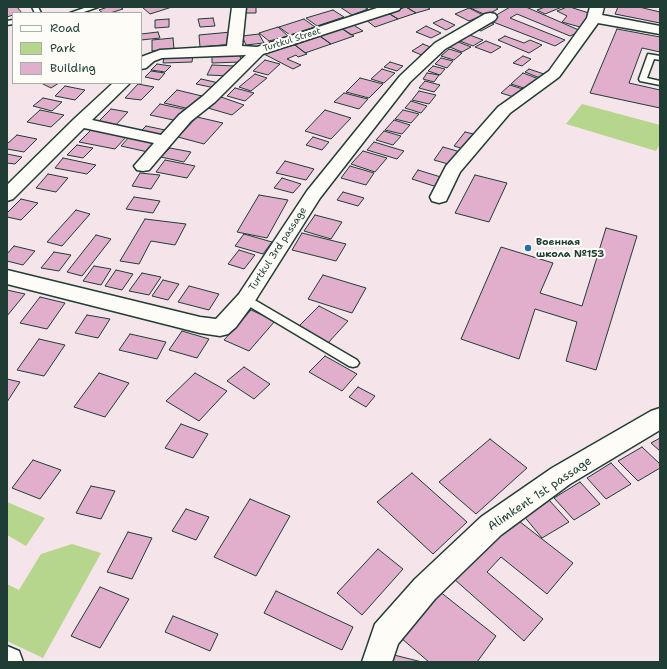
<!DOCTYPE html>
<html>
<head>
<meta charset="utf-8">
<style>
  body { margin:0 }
  #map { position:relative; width:667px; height:669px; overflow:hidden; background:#f5e5ea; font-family:"Shantell Sans",sans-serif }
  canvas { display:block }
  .frame { position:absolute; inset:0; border:8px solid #1f3d34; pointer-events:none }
  .legend { position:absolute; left:12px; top:12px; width:130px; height:72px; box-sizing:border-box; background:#fdfcf7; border:1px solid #a4b0a9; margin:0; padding:5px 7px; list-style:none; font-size:12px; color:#1f3d34 }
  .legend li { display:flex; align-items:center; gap:8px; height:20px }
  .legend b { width:20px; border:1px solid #a4b0a9 }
</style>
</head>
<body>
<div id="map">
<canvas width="667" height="669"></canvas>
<div class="frame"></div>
<ul class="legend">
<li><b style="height:5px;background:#fdfcf7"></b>Road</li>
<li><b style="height:11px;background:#b6d58d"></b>Park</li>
<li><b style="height:11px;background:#e1aecc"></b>Building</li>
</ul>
</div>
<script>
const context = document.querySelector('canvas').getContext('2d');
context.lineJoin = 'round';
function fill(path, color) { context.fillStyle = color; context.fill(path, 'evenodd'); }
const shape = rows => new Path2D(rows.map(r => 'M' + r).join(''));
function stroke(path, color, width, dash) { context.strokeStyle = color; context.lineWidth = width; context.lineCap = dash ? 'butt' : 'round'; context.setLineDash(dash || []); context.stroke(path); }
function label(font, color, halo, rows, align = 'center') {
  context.font = font + ' "Shantell Sans",sans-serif'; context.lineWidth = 4; context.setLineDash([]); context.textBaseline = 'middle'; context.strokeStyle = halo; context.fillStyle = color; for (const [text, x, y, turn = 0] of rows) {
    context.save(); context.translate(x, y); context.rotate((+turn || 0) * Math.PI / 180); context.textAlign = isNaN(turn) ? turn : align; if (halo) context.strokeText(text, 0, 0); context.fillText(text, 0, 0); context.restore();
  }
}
fill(shape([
  [582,104,660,125,660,144,656,151,566,124],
  [7,502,45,518,26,546,7,535],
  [72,544,101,553,43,658,7,641,7,584,19,590,41,554]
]), '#b6d58d');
const building = shape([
  [7,7,17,7,22,13,13,13,13,15,7,17,7,7],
  [108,7,120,7,123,9,110,13,103,13,99,10,108,7],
  [142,7,172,7,150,14,142,7],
  [244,7,256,7,256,13,243,13,244,7],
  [340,7,364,7,368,9,352,15,340,7],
  [406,7,427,7,430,9,416,13,406,7],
  [406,7,416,13,398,19,388,13,406,7],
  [495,7,498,9,486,15,470,8,495,7],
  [510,7,526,7,581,31,570,36,517,14,510,18,565,40,555,46,488,20,510,7],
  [545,7,562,7,545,14,537,10,545,7],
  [567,7,570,7,592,14,580,27,562,22,567,16,557,11,567,7],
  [618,7,639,7,660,12,660,23,615,14,618,7],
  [469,8,483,15,469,21,455,14,469,8],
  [333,10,344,17,317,26,306,18,333,10],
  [388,13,398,19,375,27,366,20,388,13],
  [213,18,215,26,200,27,198,19,213,18],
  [169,19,169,27,155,28,155,20,169,19],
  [304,19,315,27,290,35,279,27,304,19],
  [442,19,455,25,446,30,433,23,442,19],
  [486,20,494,24,481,31,472,28,486,20],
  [352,24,363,31,351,35,341,28,352,24],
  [426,26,441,33,431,38,416,32,426,26],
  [278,27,288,36,269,41,259,33,278,27],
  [341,28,354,36,331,44,318,35,341,28],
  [617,29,660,37,660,52,642,48,629,83,660,90,660,108,590,93,617,29],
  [158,32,160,38,141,40,141,34,158,32],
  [231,32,233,44,200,47,199,35,231,32],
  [259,34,264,43,246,45,242,36,259,34],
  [467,34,483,40,473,46,457,40,467,34],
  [320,36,331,44,305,53,295,45,320,36],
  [505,36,524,43,530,40,542,45,529,53,498,40,505,36],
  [173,38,174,49,152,51,152,40,173,38],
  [456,41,471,47,462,52,447,46,456,41],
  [486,41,501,47,491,53,475,47,486,41],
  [423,44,435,49,424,56,412,51,423,44],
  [282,45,285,47,295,45,307,54,298,57,296,55,287,59,301,65,293,69,262,53,282,45],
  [449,49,462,53,454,60,441,56,449,49],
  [193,55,192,62,163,63,164,57,193,55],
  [240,55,241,62,212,63,212,56,240,55],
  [523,56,531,59,522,66,513,63,523,56],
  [441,58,453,61,447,68,435,64,441,58],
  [265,60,280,64,268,75,253,71,265,60],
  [390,62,403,66,397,71,384,67,390,62],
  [157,64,171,66,165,72,151,70,157,64],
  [212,65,235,66,231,76,207,75,212,65],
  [433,66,445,69,440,75,428,71,433,66],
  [382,69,395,73,384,83,371,79,382,69],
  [529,69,544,74,540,78,525,72,529,69],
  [151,71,165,73,159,80,145,77,151,71],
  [427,73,439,75,434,82,423,79,427,73],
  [523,73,539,79,527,89,511,84,523,73],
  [255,74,267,78,251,91,239,87,255,74],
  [360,78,383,84,369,98,346,92,360,78],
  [201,79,219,83,215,88,196,84,201,79],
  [425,81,440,85,434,92,419,88,425,81],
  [41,83,59,83,51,88,41,83],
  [138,84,154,87,141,100,125,98,138,84],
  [510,85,526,90,517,98,501,93,510,85],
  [65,86,85,90,75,100,55,96,65,86],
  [235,88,254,93,245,101,227,96,235,88],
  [177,90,202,96,190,109,164,103,177,90],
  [419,91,436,95,429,104,412,100,419,91],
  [344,93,368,99,359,109,334,102,344,93],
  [221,97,244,105,232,115,208,108,221,97],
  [43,98,62,102,52,111,33,106,43,98],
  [411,101,427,106,421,113,405,108,411,101],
  [160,104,188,110,178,121,150,115,160,104],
  [111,109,128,112,114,127,97,123,111,109],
  [40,110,64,115,51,127,27,122,40,110],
  [325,110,351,118,331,139,305,131,325,110],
  [403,110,419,114,411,123,395,119,403,110],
  [197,117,223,123,204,144,178,137,197,117],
  [394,120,410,125,402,134,385,130,394,120],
  [146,126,165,130,158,137,139,133,146,126],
  [92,129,127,136,115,149,79,142,92,129],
  [384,131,401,136,393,145,376,140,384,131],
  [465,132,478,135,467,150,454,146,465,132],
  [17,135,37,139,24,152,7,149,7,144,17,135],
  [130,136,157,142,148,152,121,146,130,136],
  [313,137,329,142,322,150,306,145,313,137],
  [374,142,404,151,397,159,367,150,374,142],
  [77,145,93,148,83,158,67,155,77,145],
  [443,147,464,153,455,166,434,160,443,147],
  [170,148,191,152,184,162,161,157,170,148],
  [363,151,387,158,375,172,351,164,363,151],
  [7,154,22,157,15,164,7,163,7,154],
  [63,158,96,165,87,174,55,168,63,158],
  [165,160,195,166,187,178,156,172,165,160],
  [285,161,314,169,306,180,276,173,285,161],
  [350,166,374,173,366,185,341,178,350,166],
  [418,170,444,178,437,187,412,179,418,170],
  [140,173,160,175,151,189,132,186,140,173],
  [48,174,68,178,56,192,36,188,48,174],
  [475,175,507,183,489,222,455,213,475,175],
  [282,178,301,184,293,193,274,188,282,178],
  [343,192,364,198,358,206,337,200,343,192],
  [259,195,288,200,267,238,237,232,259,195],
  [134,197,160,201,153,213,126,209,134,197],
  [21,199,38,203,21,220,7,217,7,213,21,199],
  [76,210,90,214,62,246,47,242,76,210],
  [315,215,342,222,331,239,304,231,315,215],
  [145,219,186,224,175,245,151,241,139,264,120,261,145,219],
  [606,228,637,236,596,370,566,361,577,322,535,309,519,359,461,339,501,247,553,263,540,293,582,306,606,228],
  [302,233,346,244,336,261,292,250,302,233],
  [244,234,272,242,263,254,235,246,244,234],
  [96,235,111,239,82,276,67,272,96,235],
  [14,246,35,251,23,265,7,261,7,254,14,246],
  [239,250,255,255,244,269,228,264,239,250],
  [54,252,71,255,59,271,41,268,54,252],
  [94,266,111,269,101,285,83,281,94,266],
  [116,270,133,274,122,290,105,286,116,270],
  [142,273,161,277,149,295,129,291,142,273],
  [323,275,366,288,352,313,308,299,323,275],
  [163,280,179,284,168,300,152,296,163,280],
  [189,286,219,294,209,310,178,302,189,286],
  [7,290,25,294,7,316,7,290],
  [40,297,65,303,47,329,20,323,40,297],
  [319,306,348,321,328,343,298,327,319,306],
  [251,310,275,321,249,351,224,340,251,310],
  [87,315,110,319,98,338,75,333,87,315],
  [182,331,209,339,197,358,169,350,182,331],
  [130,334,166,342,157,359,119,350,130,334],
  [39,339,65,345,44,376,17,370,39,339],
  [325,356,357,374,342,391,309,372,325,356],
  [244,367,270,384,254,399,227,381,244,367],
  [99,373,129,383,105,417,74,407,99,373],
  [195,373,227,391,199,421,166,401,195,373],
  [7,379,20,382,7,402,7,379],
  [358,387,375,396,366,407,349,397,358,387],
  [181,424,208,434,193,458,165,448,181,424],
  [660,438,660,451,651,443,660,438],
  [490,439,527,468,476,514,439,482,490,439],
  [642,447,660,464,660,468,638,481,618,461,642,447],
  [33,460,61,470,40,499,12,488,33,460],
  [611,463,631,484,606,499,587,478,611,463],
  [412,473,467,522,433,554,377,502,412,473],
  [580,482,600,504,574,520,554,498,580,482],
  [91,486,115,491,101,519,76,513,91,486],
  [250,499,290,516,256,576,214,557,250,499],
  [549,500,569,522,542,538,523,515,549,500],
  [186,509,209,517,196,540,172,531,186,509],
  [515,518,573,563,547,594,501,557,487,572,543,619,524,641,454,579,515,518],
  [128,532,152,538,132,579,107,572,128,532],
  [378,549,403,569,362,615,337,593,378,549],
  [100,587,129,599,100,648,71,636,100,587],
  [276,591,353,627,342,650,264,613,276,591],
  [439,591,496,636,477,662,429,662,401,638,439,591],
  [173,616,218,634,210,651,165,632,173,616],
  [394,655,422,662,393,662,394,655]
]);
fill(building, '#e1aecc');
stroke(building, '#1f3d34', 1);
const service = shape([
  [32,7,38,7,41,13,35,13,32,7],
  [87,7,98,7,81,13,70,13,87,7],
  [13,20,13,24,7,25,7,21,13,20],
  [648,54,660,56,660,60,654,59,647,78,660,81,660,85,640,81,639,79,648,54],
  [246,295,357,360,359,363,357,366,353,367,349,366,242,302,241,299,242,296,246,295]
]);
const minor = shape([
  [232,7,246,7,242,46,257,47,380,7,401,7,399,10,263,54,215,102,191,121,149,170,143,171,137,170,134,166,154,143,84,128,13,199,7,201,7,185,74,119,113,83,130,83,92,120,161,135,179,115,203,96,246,55,162,58,154,61,146,68,141,69,141,57,160,50,227,46,232,7],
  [590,7,604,7,602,15,660,26,660,34,598,23,559,77,510,113,460,172,446,201,439,203,432,201,430,197,446,166,498,107,549,71,587,18,590,7],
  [490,13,495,14,497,17,495,20,445,49,410,82,320,198,253,304,236,327,228,334,220,336,200,333,7,284,7,270,200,317,216,319,239,294,307,191,400,76,435,43,485,14,490,13],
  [660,408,660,430,570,484,501,535,435,599,398,644,392,662,362,662,375,624,415,579,481,517,552,468,651,411,660,408]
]);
const secondary = shape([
  [7,646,19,651,23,662,7,662,7,646]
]);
stroke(service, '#1f3d34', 3);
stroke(minor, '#1f3d34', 3);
stroke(secondary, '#1f3d34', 3);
fill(service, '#fdfcf7');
fill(minor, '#fdfcf7');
fill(secondary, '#fdfcf7');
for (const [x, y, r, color] of [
  [528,248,4,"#1f6fb2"]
]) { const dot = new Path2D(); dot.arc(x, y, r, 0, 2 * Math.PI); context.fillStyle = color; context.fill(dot); stroke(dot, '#fdfcf7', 1.5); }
label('9px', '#1f3d34', '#fdfcf7', [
  ["Turtkul Street",292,40,-18]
]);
label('bold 10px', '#1f3d34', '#fdfcf7', [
  ["Военная",536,242],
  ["школа №153",536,254]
], 'left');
label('10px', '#1f3d34', '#fdfcf7', [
  ["Turtkul 3rd passage",278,249,-57]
]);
label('12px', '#1f3d34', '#fdfcf7', [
  ["Alimkent 1st passage",540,494,-34]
]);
</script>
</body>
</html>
